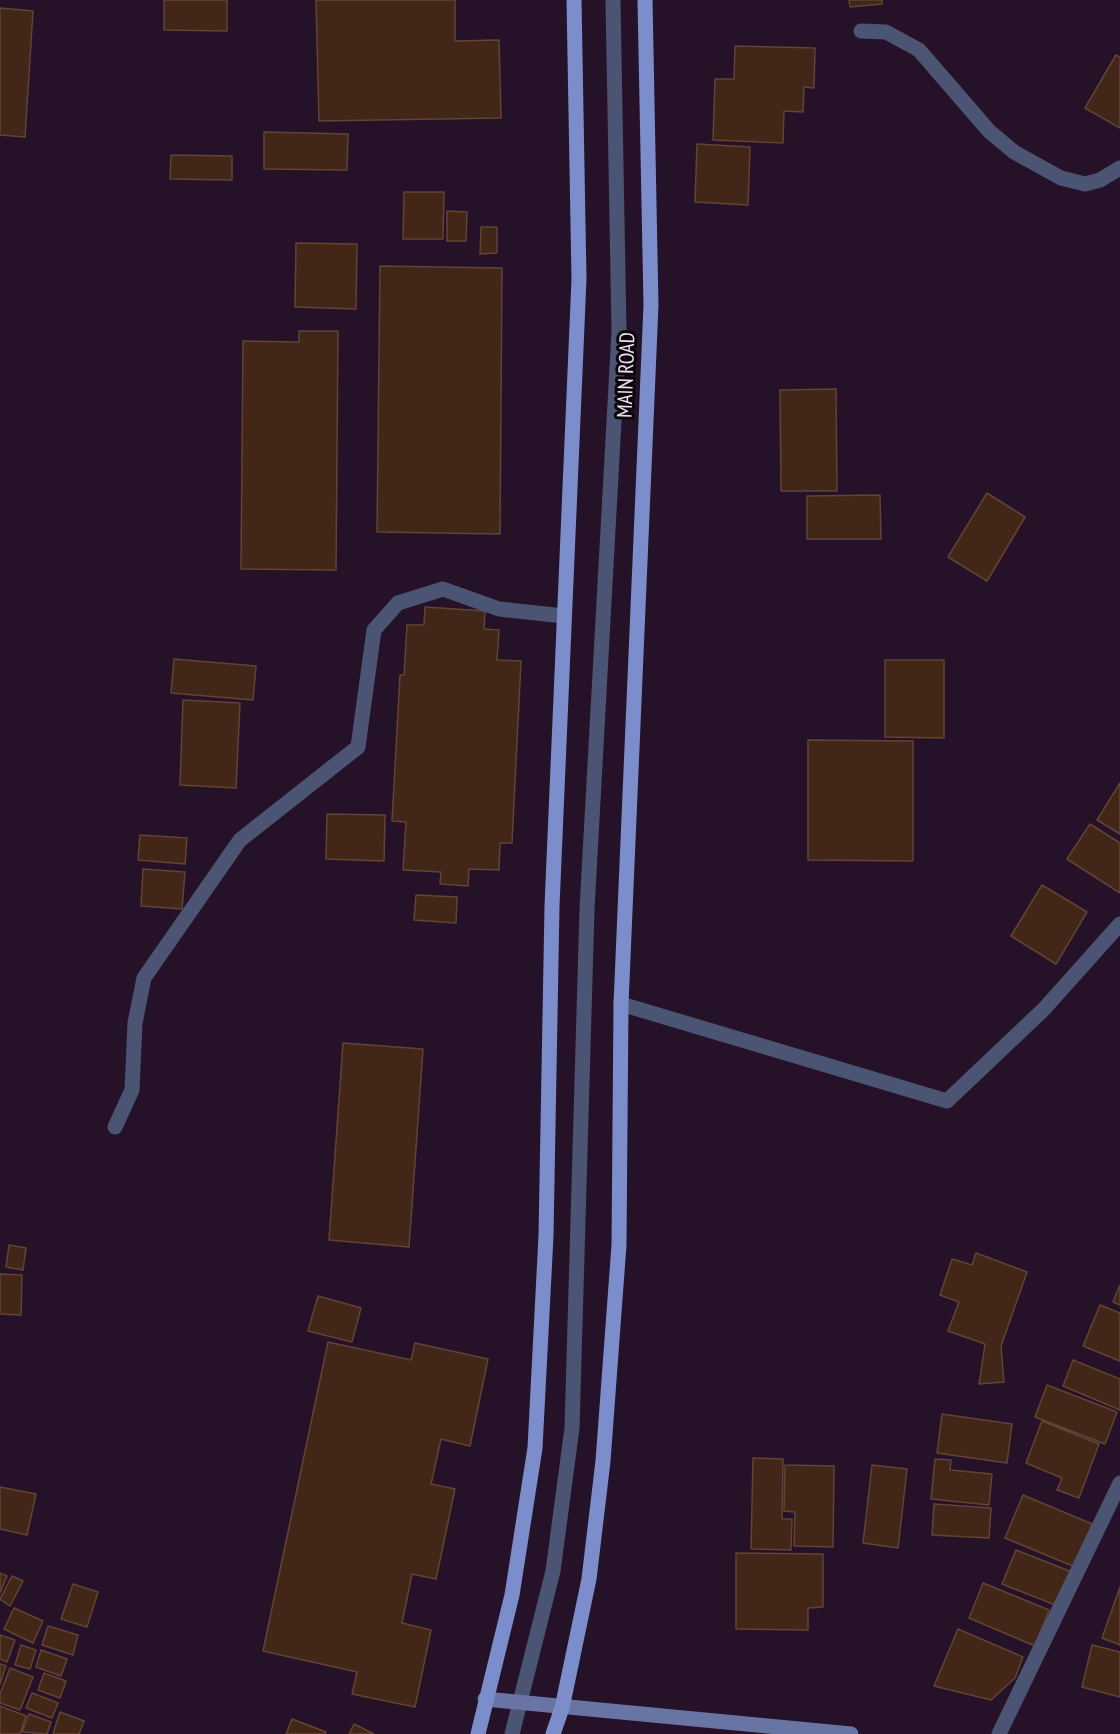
<!DOCTYPE html>
<html>
<head>
<meta charset="utf-8">
<style>
  body { margin:0 }
  canvas { display:block; background:#251228 }
</style>
</head>
<body>
<canvas width="1120" height="1734"></canvas>
<script>
const context = document.querySelector('canvas').getContext('2d');
context.lineJoin = 'round';
function fill(path, color) { context.fillStyle = color; context.fill(path, 'evenodd'); }
const shape = rows => new Path2D(rows.map(r => 'M' + r).join(''));
function stroke(path, color, width, dash) { context.strokeStyle = color; context.lineWidth = width; context.lineCap = dash ? 'butt' : 'round'; context.setLineDash(dash || []); context.stroke(path); }
function label(font, color, halo, rows, align = 'center') {
  context.font = font + ' "PT Sans Narrow",sans-serif'; context.lineWidth = 6; context.setLineDash([]); context.textBaseline = 'middle'; context.strokeStyle = halo; context.fillStyle = color; for (const [text, x, y, turn = 0] of rows) {
    context.save(); context.translate(x, y); context.rotate((+turn || 0) * Math.PI / 180); context.textAlign = isNaN(turn) ? turn : align; if (halo) context.strokeText(text, 0, 0); context.fillText(text, 0, 0); context.restore();
  }
}
const building = shape([
  [164,0,227,0,227,31,164,30,164,0],
  [316,0,455,0,455,41,499,40,501,118,319,121,316,0],
  [849,0,882,0,882,4,850,7,849,0],
  [0,8,33,11,25,137,0,135,0,8],
  [735,46,815,48,814,88,804,87,803,112,784,111,783,143,713,140,715,79,734,79,735,46],
  [1116,55,1120,57,1120,128,1085,108,1116,55],
  [264,132,348,134,347,170,264,169,264,132],
  [697,144,750,147,748,205,695,202,697,144],
  [171,155,232,156,232,180,170,179,171,155],
  [404,192,444,192,443,239,403,239,404,192],
  [447,211,467,212,466,241,447,241,447,211],
  [481,227,497,227,497,253,480,254,481,227],
  [296,243,357,244,356,309,295,307,296,243],
  [380,266,502,268,500,534,377,532,380,266],
  [299,331,338,331,336,570,241,569,243,341,299,342,299,331],
  [836,389,837,491,781,491,780,390,836,389],
  [987,493,1025,517,987,581,948,557,987,493],
  [880,495,881,539,807,539,807,496,880,495],
  [425,607,485,611,484,629,499,630,497,660,521,661,512,843,500,843,499,870,469,869,468,886,440,884,441,872,403,870,406,822,392,821,400,675,404,675,407,625,424,625,425,607],
  [174,659,256,666,253,700,171,693,174,659],
  [885,660,944,660,944,738,885,737,885,660],
  [183,700,240,703,236,788,180,785,183,700],
  [808,740,913,741,913,861,808,860,808,740],
  [1120,783,1120,834,1097,820,1120,783],
  [327,814,385,815,384,861,326,859,327,814],
  [1090,824,1120,843,1120,893,1067,859,1090,824],
  [140,835,187,838,185,864,138,860,140,835],
  [143,869,185,872,182,909,141,906,143,869],
  [1042,885,1087,912,1056,964,1011,936,1042,885],
  [416,895,457,897,456,923,414,920,416,895],
  [343,1043,423,1049,409,1247,329,1240,343,1043],
  [9,1245,26,1248,23,1270,6,1267,9,1245],
  [976,1253,1027,1272,1001,1346,1004,1382,979,1384,985,1344,948,1331,959,1302,940,1295,952,1259,972,1265,976,1253],
  [0,1274,22,1275,21,1315,0,1314,0,1274],
  [1120,1285,1120,1305,1113,1302,1120,1285],
  [318,1296,361,1308,352,1342,308,1331,318,1296],
  [1100,1305,1120,1313,1120,1361,1083,1346,1100,1305],
  [328,1342,411,1360,415,1343,488,1359,470,1446,441,1439,431,1484,455,1489,436,1579,412,1574,402,1623,431,1630,415,1707,352,1694,357,1672,263,1651,328,1342],
  [1073,1360,1120,1379,1120,1410,1063,1386,1073,1360],
  [1047,1385,1117,1412,1105,1444,1035,1417,1047,1385],
  [942,1414,1012,1424,1007,1463,937,1453,942,1414],
  [1042,1421,1099,1444,1079,1498,1057,1490,1062,1478,1026,1463,1042,1421],
  [753,1458,783,1459,782,1519,792,1519,791,1550,751,1549,753,1458],
  [935,1459,951,1460,950,1470,992,1474,989,1505,931,1499,935,1459],
  [785,1465,834,1466,833,1547,794,1546,795,1512,784,1511,785,1465],
  [872,1465,907,1469,898,1548,863,1543,872,1465],
  [0,1487,36,1494,27,1535,0,1529,0,1487],
  [1023,1495,1092,1524,1075,1567,1005,1538,1023,1495],
  [934,1504,991,1508,989,1538,932,1535,934,1504],
  [1016,1550,1072,1572,1058,1606,1002,1584,1016,1550],
  [736,1553,823,1554,823,1607,808,1608,808,1630,736,1629,736,1553],
  [0,1573,7,1576,0,1593,0,1573],
  [12,1576,23,1581,10,1606,0,1599,12,1576],
  [983,1583,1049,1610,1035,1646,969,1618,983,1583],
  [73,1584,98,1592,87,1627,61,1619,73,1584],
  [1120,1587,1120,1645,1102,1638,1120,1587],
  [14,1608,43,1621,33,1643,4,1629,14,1608],
  [48,1626,78,1635,73,1655,42,1645,48,1626],
  [958,1629,1023,1657,1015,1678,991,1700,934,1686,958,1629],
  [0,1635,15,1640,7,1662,0,1659,0,1635],
  [21,1645,36,1650,30,1669,15,1665,21,1645],
  [1092,1645,1120,1652,1120,1697,1082,1687,1092,1645],
  [41,1650,67,1659,61,1676,36,1667,41,1650],
  [0,1664,6,1666,0,1684,0,1664],
  [10,1668,33,1677,20,1710,0,1703,0,1694,10,1668],
  [44,1673,66,1681,60,1698,38,1690,44,1673],
  [32,1693,58,1703,52,1718,26,1708,32,1693],
  [0,1706,26,1716,20,1734,0,1734,0,1706],
  [60,1712,84,1721,79,1734,53,1734,60,1712],
  [29,1714,51,1722,47,1734,22,1732,29,1714],
  [292,1719,326,1732,325,1734,286,1734,292,1719],
  [354,1724,374,1734,349,1734,354,1724]
]);
fill(building, '#422617');
stroke(building, '#624334', 1.5);
stroke(shape([
  [115,1127,132,1090,135,1023,144,978,240,840,358,747,374,630,398,603,443,589,499,609,564,616],
  [512,1734,553,1571,572,1428,587,909,619,331,613,0]
]), '#4b5472', 15);
stroke(shape([
  [861,31,886,32,919,50,989,131,1014,152,1061,178,1085,184,1100,180,1120,168],
  [621,1004,947,1101,1044,1009,1120,924],
  [999,1734,1120,1483]
]), '#4b5472', 15);
stroke(shape([
  [485,1699,851,1734]
]), '#6774a4', 15);
stroke(shape([
  [478,1734,512,1595,535,1448,546,1236,552,906,579,279,574,0],
  [553,1734,562,1708,589,1579,603,1461,619,1245,621,1004,651,305,645,0]
]), '#7c8dcb', 15);
label('21px', '#ebdeed', '#0a040b', [
  ["MAIN ROAD",627,375,-88]
]);
</script>
</body>
</html>
